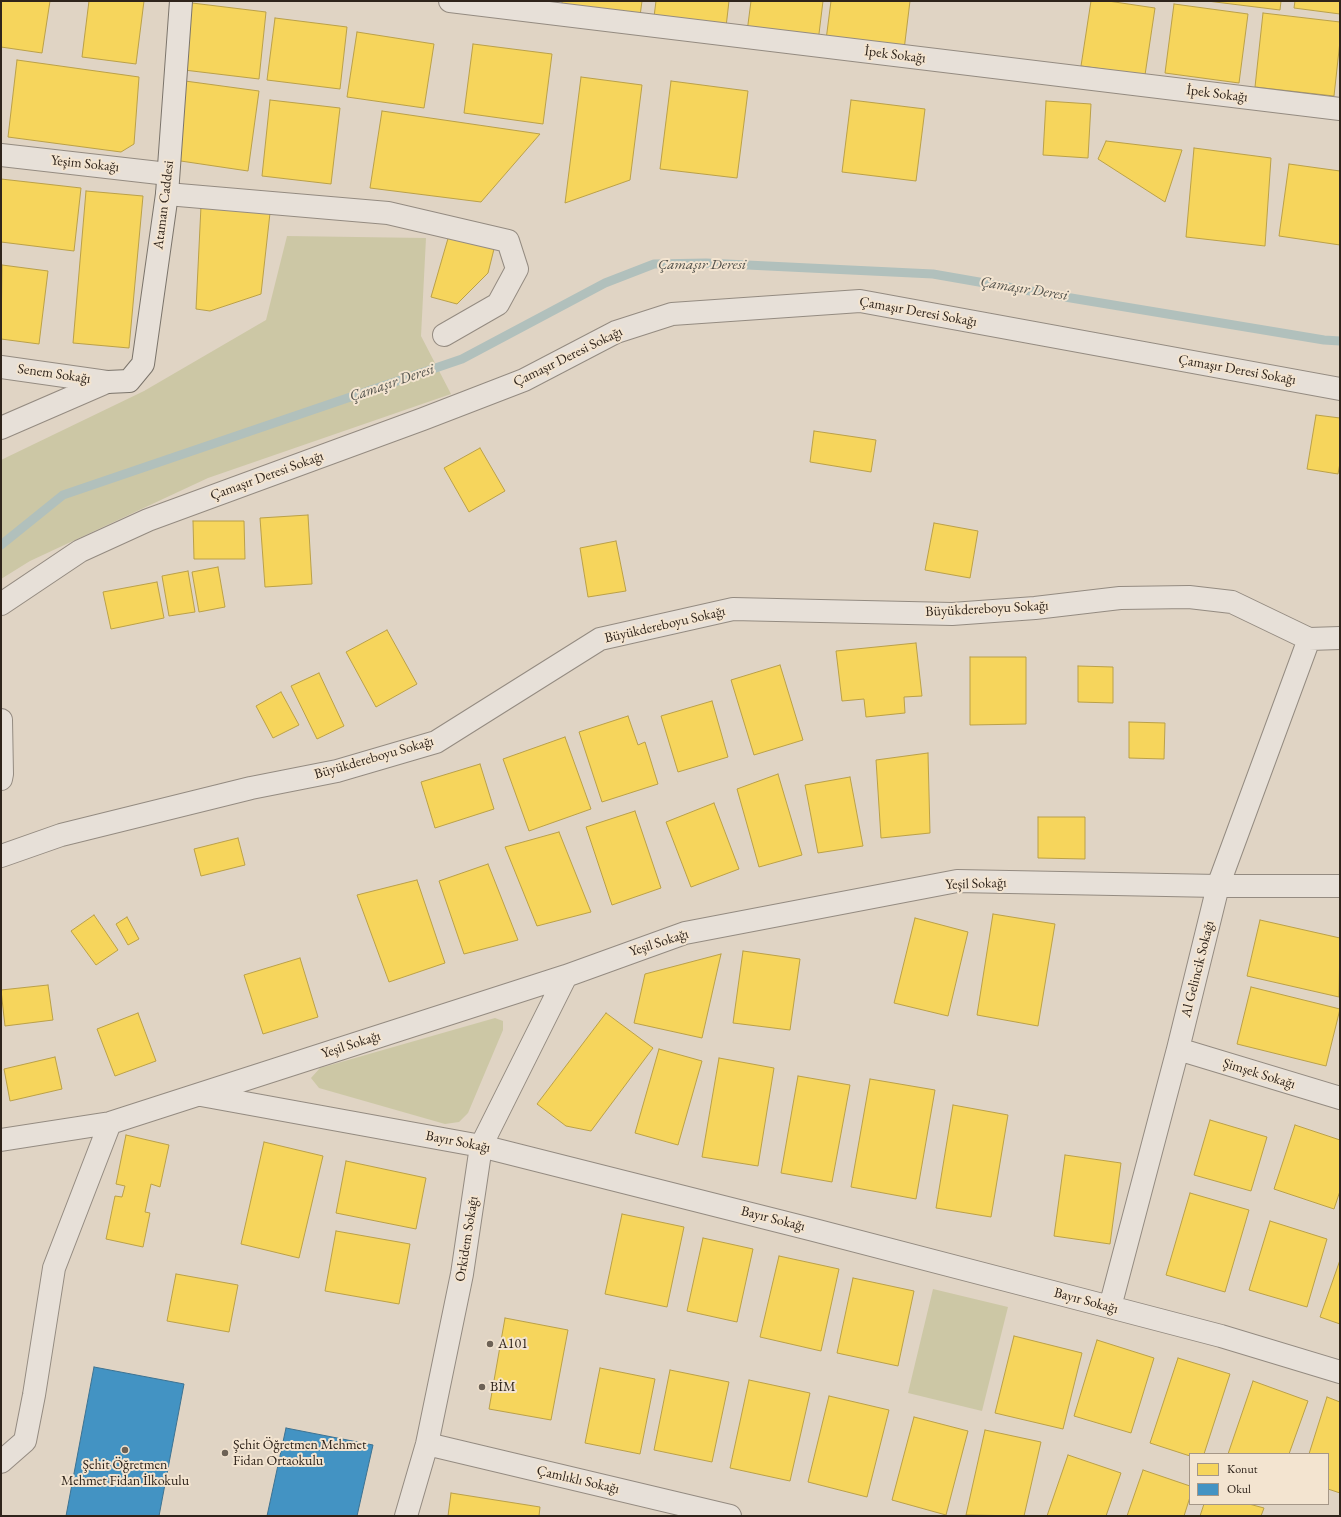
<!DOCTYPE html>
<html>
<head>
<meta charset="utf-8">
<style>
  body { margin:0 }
  #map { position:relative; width:1341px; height:1517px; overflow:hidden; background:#e0d4c4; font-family:"EB Garamond",serif }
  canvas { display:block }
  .frame { position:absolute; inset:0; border:2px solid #2f241b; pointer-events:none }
  .legend { position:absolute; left:1189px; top:1453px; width:140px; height:52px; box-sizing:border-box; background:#f3e4d0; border:1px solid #a59788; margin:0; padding:5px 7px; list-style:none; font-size:12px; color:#2f241b }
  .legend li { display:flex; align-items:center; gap:8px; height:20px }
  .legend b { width:20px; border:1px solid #a59788 }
</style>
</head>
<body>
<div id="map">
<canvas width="1341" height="1517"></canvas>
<div class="frame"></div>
<ul class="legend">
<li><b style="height:11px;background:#f6d55c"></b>Konut</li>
<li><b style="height:11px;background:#4393c3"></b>Okul</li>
</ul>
</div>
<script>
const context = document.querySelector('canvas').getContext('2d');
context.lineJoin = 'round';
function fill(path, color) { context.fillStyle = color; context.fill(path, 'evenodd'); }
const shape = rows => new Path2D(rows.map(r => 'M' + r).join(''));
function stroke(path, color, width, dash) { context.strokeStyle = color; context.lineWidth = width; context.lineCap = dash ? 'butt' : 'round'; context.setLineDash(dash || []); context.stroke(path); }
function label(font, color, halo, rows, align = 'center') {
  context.font = font + ' "EB Garamond",serif'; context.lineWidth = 4; context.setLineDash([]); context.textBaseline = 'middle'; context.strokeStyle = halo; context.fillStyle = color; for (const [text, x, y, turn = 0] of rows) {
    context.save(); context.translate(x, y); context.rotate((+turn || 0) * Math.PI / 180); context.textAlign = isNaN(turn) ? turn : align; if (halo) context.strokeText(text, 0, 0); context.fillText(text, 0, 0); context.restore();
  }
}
fill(shape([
  [287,236,426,238,421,336,451,394,208,478,30,561,1,579,1,460,144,391,266,320],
  [495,1018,503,1021,503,1030,468,1113,459,1122,445,1124,319,1088,311,1078,320,1068],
  [933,1289,1008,1307,982,1411,908,1393]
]), '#ccc7a5');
const homes = shape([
  [1,1,50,1,42,53,1,47,1,1],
  [89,1,144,1,136,64,82,57,89,1],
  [562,1,642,1,640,16,562,5,562,1],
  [656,1,729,1,726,27,654,17,656,1],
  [751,1,823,1,818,42,747,32,751,1],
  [831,1,910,1,904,50,826,40,831,1],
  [1091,1,1108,1,1155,8,1145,75,1081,66,1091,1],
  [1207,1,1281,1,1280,10,1207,1],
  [1295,1,1340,1,1340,14,1294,8,1295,1],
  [192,3,266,12,259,79,184,70,192,3],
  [1174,4,1248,14,1239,83,1165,73,1174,4],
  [1263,13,1340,22,1340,41,1334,96,1255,87,1263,13],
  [275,18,347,27,340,89,267,80,275,18],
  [357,32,434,44,424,108,347,97,357,32],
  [473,44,552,54,543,124,464,113,473,44],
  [17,60,139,77,134,144,121,152,8,137,17,60],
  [581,77,642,85,630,180,565,203,581,77],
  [185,81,259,91,248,171,174,160,185,81],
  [671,81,748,91,737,178,660,169,671,81],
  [270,100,340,108,331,184,262,176,270,100],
  [851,100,925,109,916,181,842,172,851,100],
  [1046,101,1091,104,1088,158,1043,155,1046,101],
  [382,111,540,134,481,202,370,188,382,111],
  [1106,141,1182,150,1165,202,1098,159,1106,141],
  [1194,148,1271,158,1265,246,1186,237,1194,148],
  [1289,164,1340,171,1340,245,1279,236,1289,164],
  [1,179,81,188,74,251,1,242,1,179],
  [86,191,143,196,129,348,73,343,86,191],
  [201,206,270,213,261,294,210,311,196,309,201,206],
  [449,235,494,249,488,273,457,304,431,297,449,235],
  [2,265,48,271,39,344,1,339,2,265],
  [1316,415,1340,418,1340,463,1338,474,1307,469,1316,415],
  [814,431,876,440,871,472,810,462,814,431],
  [480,448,505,491,469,512,444,468,480,448],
  [308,515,312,584,265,587,260,518,308,515],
  [193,521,244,521,245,559,194,559,193,521],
  [934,523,978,531,970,578,925,570,934,523],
  [616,541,626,591,588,597,580,548,616,541],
  [218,567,225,607,199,612,192,572,218,567],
  [188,571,195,612,169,616,162,576,188,571],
  [157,582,164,618,111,629,103,592,157,582],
  [387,630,417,684,376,707,346,652,387,630],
  [916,643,922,696,904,697,905,713,866,717,864,699,842,701,836,651,916,643],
  [970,657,1026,657,1026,724,970,725,970,657],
  [780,665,803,740,754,755,731,680,780,665],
  [1078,666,1113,667,1113,703,1078,702,1078,666],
  [319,673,344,726,317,739,291,686,319,673],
  [281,692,299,725,273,738,256,706,281,692],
  [712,701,728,757,678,772,661,716,712,701],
  [628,716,638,745,645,742,658,784,602,802,579,732,628,716],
  [1129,722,1165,723,1164,759,1129,758,1129,722],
  [565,737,591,809,529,831,503,759,565,737],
  [928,753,930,833,881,838,876,760,928,753],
  [480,764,494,809,435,828,421,782,480,764],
  [778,774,802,855,759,867,737,789,778,774],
  [850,777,863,846,818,853,805,785,850,777],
  [714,803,739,869,691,887,666,822,714,803],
  [635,811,661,888,612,905,586,827,635,811],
  [1038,817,1085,817,1085,859,1038,858,1038,817],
  [559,832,591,912,537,926,505,847,559,832],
  [238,838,245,865,201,876,194,849,238,838],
  [488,864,518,940,464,954,439,881,488,864],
  [417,880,445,963,389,982,357,895,417,880],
  [993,914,1055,924,1038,1026,977,1015,993,914],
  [94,915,118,950,96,965,71,931,94,915],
  [127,917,139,939,128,945,116,924,127,917],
  [915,918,968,932,948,1016,894,1003,915,918],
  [1260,920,1340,938,1339,997,1247,976,1260,920],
  [743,951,800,959,790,1030,733,1023,743,951],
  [721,954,702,1038,634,1023,645,974,721,954],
  [300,958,318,1017,263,1034,244,975,300,958],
  [48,985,53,1020,5,1026,1,990,48,985],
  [1251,987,1340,1009,1326,1066,1237,1044,1251,987],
  [138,1013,156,1061,115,1076,97,1029,138,1013],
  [606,1013,653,1048,591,1131,566,1126,537,1104,606,1013],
  [659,1049,702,1061,678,1145,635,1133,659,1049],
  [55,1057,62,1089,10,1101,4,1069,55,1057],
  [719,1058,774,1068,758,1166,702,1157,719,1058],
  [798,1076,850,1085,832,1182,781,1173,798,1076],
  [870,1079,935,1090,916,1199,851,1187,870,1079],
  [953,1105,1008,1115,991,1217,936,1208,953,1105],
  [1210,1120,1267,1137,1251,1191,1194,1175,1210,1120],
  [1295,1125,1340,1140,1340,1191,1334,1209,1274,1189,1295,1125],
  [126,1135,169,1145,160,1187,151,1184,145,1212,150,1213,143,1247,106,1239,115,1196,122,1197,125,1186,116,1184,126,1135],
  [264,1142,323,1156,299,1258,241,1244,264,1142],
  [1065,1155,1121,1163,1110,1244,1054,1236,1065,1155],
  [346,1161,426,1178,416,1229,336,1213,346,1161],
  [1190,1193,1249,1210,1225,1292,1166,1275,1190,1193],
  [622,1214,684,1227,667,1307,605,1294,622,1214],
  [1270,1221,1327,1239,1307,1307,1249,1290,1270,1221],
  [336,1231,410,1244,399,1304,325,1291,336,1231],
  [703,1238,753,1249,737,1322,687,1311,703,1238],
  [779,1256,839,1269,821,1351,760,1337,779,1256],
  [1340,1260,1340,1324,1320,1317,1340,1260],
  [176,1274,238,1285,229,1332,167,1321,176,1274],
  [853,1278,914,1291,898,1366,837,1353,853,1278],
  [505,1318,568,1330,551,1420,489,1409,505,1318],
  [1014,1336,1082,1353,1063,1429,995,1413,1014,1336],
  [1097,1340,1154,1358,1131,1433,1074,1416,1097,1340],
  [1178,1358,1230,1374,1204,1454,1190,1454,1190,1456,1150,1443,1178,1358],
  [600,1368,655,1379,640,1454,585,1443,600,1368],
  [670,1370,729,1382,712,1462,654,1450,670,1370],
  [749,1380,810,1393,790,1481,730,1468,749,1380],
  [1253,1381,1308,1401,1289,1454,1228,1454,1253,1381],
  [829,1396,889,1410,867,1497,808,1482,829,1396],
  [1327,1397,1340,1402,1340,1493,1328,1489,1328,1454,1309,1454,1327,1397],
  [914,1417,968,1431,946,1515,892,1500,914,1417],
  [985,1430,1041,1442,1024,1516,966,1515,985,1430],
  [1068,1455,1121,1473,1106,1516,1047,1516,1068,1455],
  [1143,1470,1190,1486,1190,1497,1184,1516,1127,1516,1143,1470],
  [451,1493,540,1507,539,1516,448,1516,451,1493],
  [1204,1504,1249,1504,1264,1508,1261,1516,1200,1516,1204,1504]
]);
fill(homes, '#f6d55c');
stroke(homes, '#baa048', 1);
const schools = shape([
  [94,1367,184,1384,159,1516,66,1516,94,1367],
  [286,1428,373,1445,357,1516,267,1516,286,1428]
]);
fill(schools, '#4393c3');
stroke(schools, '#3d7291', 1);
stroke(shape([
  [1,545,63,495,462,359,605,283,654,264,706,263,933,274,1065,297,1324,340,1340,341]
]), '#b1c0bc', 9);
const street = shape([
  [450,1,1340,109],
  [1,155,168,174],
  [167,194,388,213,508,241,517,269,498,304,444,335],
  [1,367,107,382],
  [1,428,107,382],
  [1,604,80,551,148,520,423,419,524,380,616,332,672,314,860,301,1340,389],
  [1,720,2,774,1,779],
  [1,856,61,835,251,788,337,771,436,742,600,639,733,609,952,614,1035,608,1120,598,1189,597,1232,602,1309,639,1340,638],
  [1178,1049,1340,1098],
  [201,1095,481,1146,814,1230,1110,1307,1221,1336,1340,1372],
  [1,1140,110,1123,566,976,685,933,957,881,1218,886,1340,886],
  [1110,1307,1178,1049,1218,886,1309,639],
  [427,1444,730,1516],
  [1,1462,25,1441,34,1395,54,1268,110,1123],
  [406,1516,427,1444,462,1274,481,1146,566,976]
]);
const secondary = shape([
  [107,382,129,381,143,364,167,194,181,1]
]);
stroke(street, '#948b81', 24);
stroke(secondary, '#7b746b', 24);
stroke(street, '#e7e0d8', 22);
stroke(secondary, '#e7e0d8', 22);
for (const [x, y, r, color] of [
  [490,1344,4,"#6d6256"],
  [482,1387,4,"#6d6256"],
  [125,1450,4,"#6d6256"],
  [225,1453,4,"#6d6256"]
]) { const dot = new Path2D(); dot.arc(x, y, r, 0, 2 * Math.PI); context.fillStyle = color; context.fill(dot); stroke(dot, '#f3e4d0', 1.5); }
label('14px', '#2f241b', '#f3e4d0', [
  ["İpek Sokağı",895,55,7],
  ["İpek Sokağı",1217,94,7],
  ["Yeşim Sokağı",85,164,6],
  ["Ataman Caddesi",164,205,-83],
  ["Çamaşır Deresi Sokağı",918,312,10],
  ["Çamaşır Deresi Sokağı",568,357,-26],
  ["Çamaşır Deresi Sokağı",1237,370,10],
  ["Senem Sokağı",54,374,8],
  ["Çamaşır Deresi Sokağı",267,476,-20],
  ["Büyükdereboyu Sokağı",987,609,-3],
  ["Büyükdereboyu Sokağı",665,625,-13],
  ["Büyükdereboyu Sokağı",374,758,-16],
  ["Yeşil Sokağı",976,884,-2],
  ["Yeşil Sokağı",659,943,-18],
  ["Al Gelincik Sokağı",1198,969,-76],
  ["Yeşil Sokağı",351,1045,-18],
  ["Şimşek Sokağı",1259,1074,17],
  ["Bayır Sokağı",458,1142,11],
  ["Bayır Sokağı",773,1219,14],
  ["Orkidem Sokağı",467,1239,-81],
  ["Bayır Sokağı",1086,1301,15],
  ["Çamlıklı Sokağı",578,1480,13]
]);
label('14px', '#2f241b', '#f3e4d0', [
  ["A101",498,1344],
  ["BİM",490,1387],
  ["Şehit Öğretmen Mehmet",233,1445],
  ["Fidan Ortaokulu",233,1461],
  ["Şehit Öğretmen",125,1465,"center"],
  ["Mehmet Fidan İlkokulu",125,1481,"center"]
], 'left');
label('italic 15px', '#50504a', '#f3e4d0', [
  ["Çamaşır Deresi",702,265],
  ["Çamaşır Deresi",1024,289,9],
  ["Çamaşır Deresi",392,383,-19]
]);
</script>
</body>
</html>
